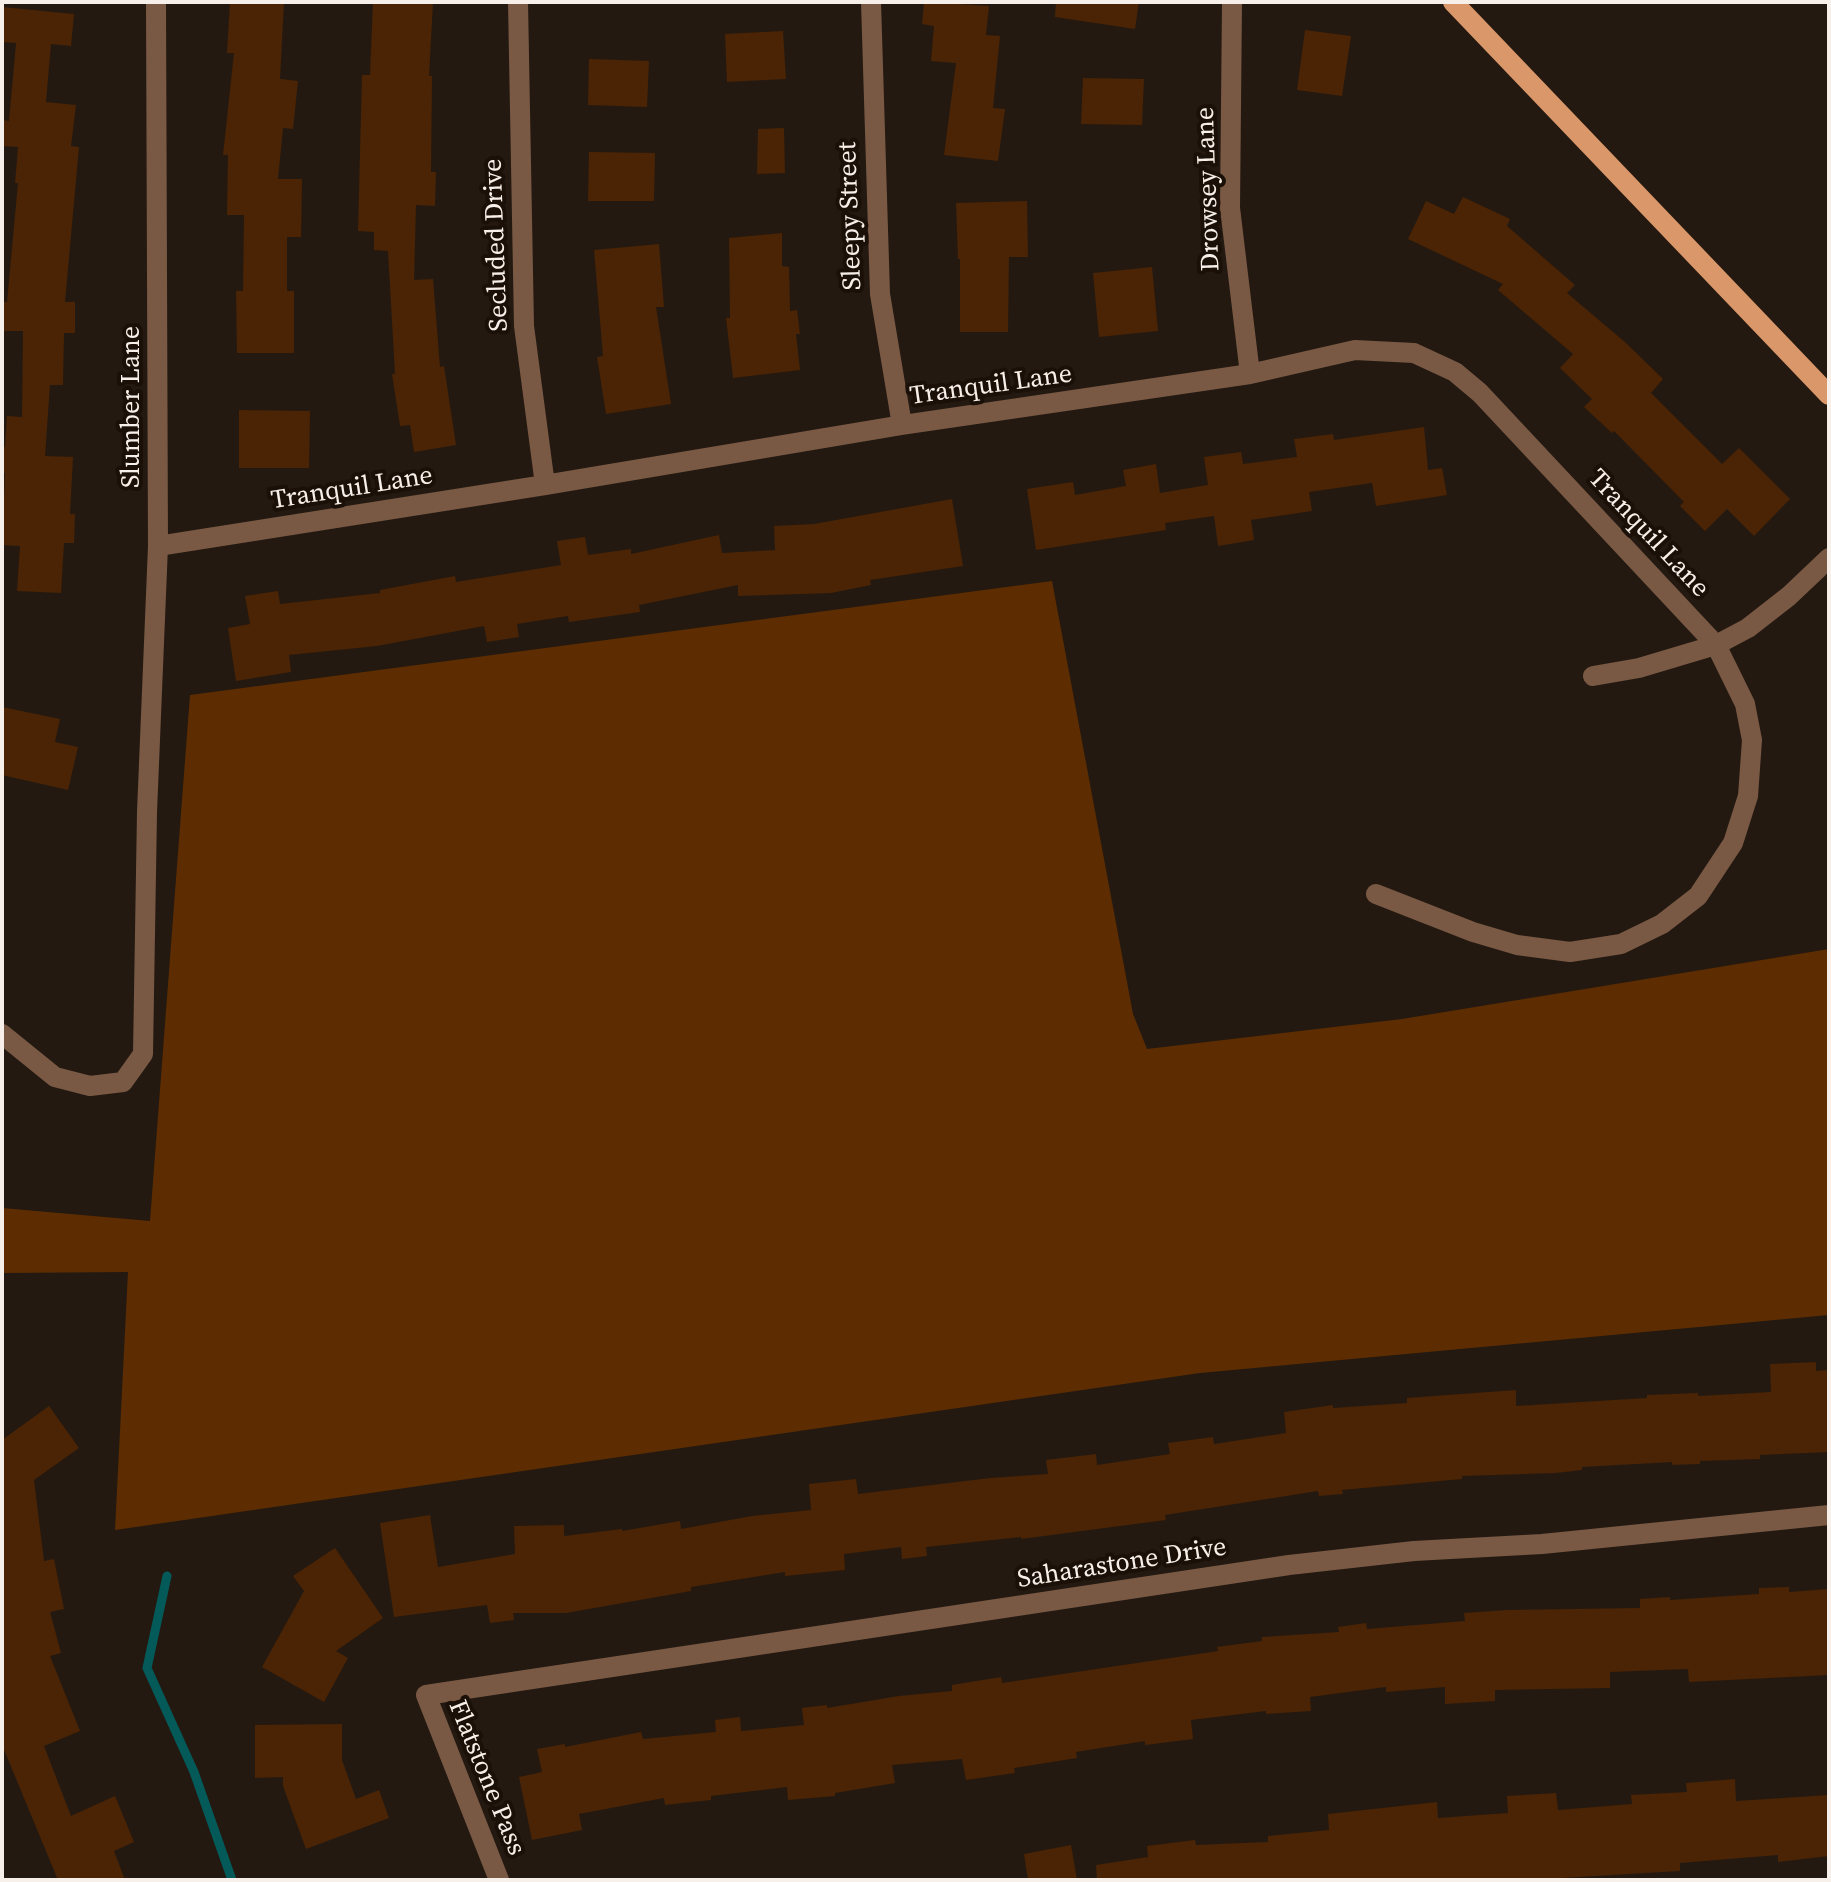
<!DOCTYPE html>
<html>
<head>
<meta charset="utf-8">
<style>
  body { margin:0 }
  #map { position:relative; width:1831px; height:1882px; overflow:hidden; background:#241911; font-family:"Source Serif 4",serif }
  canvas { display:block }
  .frame { position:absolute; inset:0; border:4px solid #f7efe9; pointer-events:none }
</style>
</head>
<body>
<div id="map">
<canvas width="1831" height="1882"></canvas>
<div class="frame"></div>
</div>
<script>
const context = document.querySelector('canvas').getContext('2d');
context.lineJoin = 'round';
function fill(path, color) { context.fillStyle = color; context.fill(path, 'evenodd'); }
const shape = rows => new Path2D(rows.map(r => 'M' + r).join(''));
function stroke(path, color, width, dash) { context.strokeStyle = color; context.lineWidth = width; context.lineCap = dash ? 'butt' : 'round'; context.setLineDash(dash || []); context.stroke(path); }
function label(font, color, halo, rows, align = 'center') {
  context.font = font + ' "Source Serif 4",serif'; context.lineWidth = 8; context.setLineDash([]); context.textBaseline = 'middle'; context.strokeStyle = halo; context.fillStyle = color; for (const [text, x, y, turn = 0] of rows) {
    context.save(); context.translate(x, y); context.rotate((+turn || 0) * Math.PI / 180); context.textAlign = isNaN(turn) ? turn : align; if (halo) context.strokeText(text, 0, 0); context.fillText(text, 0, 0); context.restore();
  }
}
fill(shape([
  [1052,581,1133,1014,1147,1049,1402,1019,1829,949,1829,1315,1200,1373,115,1530,128,1272,2,1273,2,1208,150,1221,190,695]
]), '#5d2d01');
stroke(shape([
  [167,1576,147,1668,194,1772,232,1880]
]), '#035a59', 9);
fill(shape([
  [230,2,284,2,280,79,298,81,293,129,283,128,278,179,302,179,301,237,287,237,287,291,294,291,294,353,237,353,236,291,243,291,244,215,227,215,228,155,223,155,234,53,227,53],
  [373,2,433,2,429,76,432,76,431,172,436,172,435,206,416,205,414,280,433,279,440,367,444,366,456,445,414,452,410,425,400,426,392,374,395,374,388,251,374,250,374,232,358,231,362,75,370,75],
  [924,2,989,6,986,35,1000,36,993,108,1005,109,998,161,944,155,956,63,931,61,934,26,922,24],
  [1056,2,1139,2,1135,29,1055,17],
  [2,7,74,14,71,46,51,44,46,102,76,105,71,146,79,147,65,302,75,302,75,333,64,333,63,385,50,385,45,456,73,457,70,514,75,514,74,543,64,543,61,593,17,591,20,546,2,545,5,473,2,473,2,447,5,447,7,416,22,417,23,331,2,331,2,302,7,302,18,183,15,183,18,147,2,146,4,120,9,121,16,43,2,42],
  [1305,30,1351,36,1342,96,1297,90],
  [783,31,786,79,727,82,725,34],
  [589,59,649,61,647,107,588,105],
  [1083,78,1144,79,1142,125,1081,124],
  [784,128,785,173,757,174,758,129],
  [589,152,655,153,654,201,588,201],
  [1463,197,1510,219,1507,226,1575,285,1567,293,1626,343,1663,379,1651,393,1722,464,1739,448,1790,499,1754,536,1727,509,1705,531,1680,506,1684,502,1614,431,1612,433,1584,407,1592,399,1560,368,1573,354,1498,290,1503,284,1408,239,1426,201,1454,214],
  [1027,201,1028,257,1009,257,1008,332,960,332,960,259,958,259,956,203],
  [782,233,782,266,789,267,790,311,797,310,800,334,796,334,800,370,733,378,726,318,730,318,729,238],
  [659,244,664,307,656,307,671,404,606,414,597,357,603,356,594,250],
  [1152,267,1158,331,1099,337,1093,273],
  [239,410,310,411,309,468,239,468],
  [1424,427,1428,470,1442,468,1447,495,1376,506,1372,483,1309,492,1312,511,1251,520,1254,540,1218,546,1214,516,1165,523,1166,530,1036,550,1027,489,1073,482,1075,495,1126,486,1123,470,1156,464,1160,493,1208,485,1204,457,1241,452,1243,464,1297,457,1294,439,1333,434,1334,440],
  [952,499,963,566,870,580,871,585,831,593,738,596,738,585,639,605,640,612,569,622,568,616,517,624,519,637,487,642,484,626,377,646,289,655,291,672,236,681,228,628,250,624,245,596,278,591,280,604,380,593,380,590,455,576,456,582,561,565,557,541,585,537,588,555,631,549,631,554,719,535,722,553,775,550,774,526,814,524],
  [2,707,60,719,55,742,78,747,68,790,2,775],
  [1816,1362,1816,1371,1829,1370,1829,1452,1760,1455,1760,1459,1700,1461,1700,1464,1672,1465,1672,1462,1582,1467,1582,1470,1556,1473,1462,1476,1462,1479,1342,1490,1343,1494,1319,1496,1318,1491,1165,1515,1166,1520,1143,1523,1021,1539,1021,1537,926,1547,927,1556,902,1559,901,1547,844,1554,845,1570,785,1576,785,1572,691,1587,691,1591,566,1613,513,1613,514,1620,490,1623,487,1605,394,1617,380,1523,430,1515,438,1567,515,1554,514,1526,564,1525,564,1536,622,1529,622,1531,680,1521,681,1529,752,1516,811,1510,809,1484,856,1479,858,1494,990,1478,1048,1474,1046,1460,1096,1454,1097,1465,1170,1454,1168,1443,1213,1437,1214,1444,1286,1433,1284,1412,1333,1405,1333,1408,1407,1403,1407,1398,1516,1390,1516,1406,1647,1398,1647,1395,1698,1393,1698,1396,1771,1392,1770,1364],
  [49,1406,79,1448,34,1480,44,1561,54,1559,64,1609,50,1612,61,1653,50,1656,80,1731,44,1746,71,1816,115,1796,134,1842,114,1851,125,1880,58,1880,2,1745,2,1440],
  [335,1548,383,1618,336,1651,348,1658,324,1702,262,1667,304,1591,293,1576],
  [1789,1587,1789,1592,1829,1589,1829,1675,1689,1682,1688,1669,1610,1672,1610,1688,1495,1690,1495,1701,1445,1704,1445,1687,1386,1692,1386,1687,1310,1697,1311,1711,1266,1714,1266,1711,1191,1720,1193,1739,1145,1745,1145,1741,1076,1752,1077,1758,1014,1768,1015,1773,966,1780,962,1759,892,1765,895,1783,835,1793,835,1796,788,1800,787,1787,711,1796,711,1800,665,1805,664,1798,579,1814,582,1830,532,1840,519,1777,542,1772,537,1749,565,1744,565,1747,641,1732,643,1739,716,1732,715,1720,740,1717,741,1731,804,1725,802,1708,827,1705,827,1708,899,1696,952,1691,952,1685,1001,1677,1002,1683,1218,1651,1217,1647,1262,1641,1262,1637,1339,1632,1338,1627,1366,1623,1367,1629,1465,1621,1464,1613,1507,1610,1640,1608,1640,1599,1670,1597,1670,1600,1759,1594,1759,1588],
  [342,1724,342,1760,356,1799,379,1790,389,1818,306,1849,283,1786,283,1777,255,1778,255,1725],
  [1735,1779,1736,1801,1829,1795,1829,1856,1778,1862,1778,1855,1680,1863,1680,1871,1528,1880,1097,1880,1096,1865,1148,1857,1147,1846,1195,1840,1196,1845,1268,1842,1268,1836,1329,1830,1328,1814,1437,1802,1438,1818,1508,1813,1507,1796,1556,1793,1558,1810,1632,1804,1631,1795,1687,1792,1686,1783],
  [1071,1845,1077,1880,1028,1880,1024,1854]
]), '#4a2404');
stroke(shape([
  [518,2,524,326,545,485],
  [871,2,880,294,902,425],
  [1232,2,1230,208,1250,374],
  [158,546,545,485,902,425,1250,374,1355,350,1414,353,1455,372,1480,393,1716,645,1745,704,1752,740,1748,796,1733,843,1698,896,1662,924,1621,944,1570,952,1517,945,1473,932,1376,894],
  [1593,676,1639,668,1716,645,1748,628,1789,596,1829,558],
  [2,1034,55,1077,90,1086,123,1082,143,1054,147,812,158,546,156,2],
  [499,1880,426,1695,1289,1565,1414,1551,1542,1544,1829,1515]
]), '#795944', 20);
stroke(shape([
  [1453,2,1829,395]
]), '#da9769', 20);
label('26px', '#f7efe9', '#1a1008', [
  ["Drowsey Lane",1209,189,-92],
  ["Sleepy Street",851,216,-92],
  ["Secluded Drive",497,245,-92],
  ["Tranquil Lane",991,386,-8],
  ["Slumber Lane",132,407,-90],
  ["Tranquil Lane",352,489,-9],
  ["Tranquil Lane",1648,534,47],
  ["Saharastone Drive",1122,1564,-9],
  ["Flatstone Pass",486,1778,68]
]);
</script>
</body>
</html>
